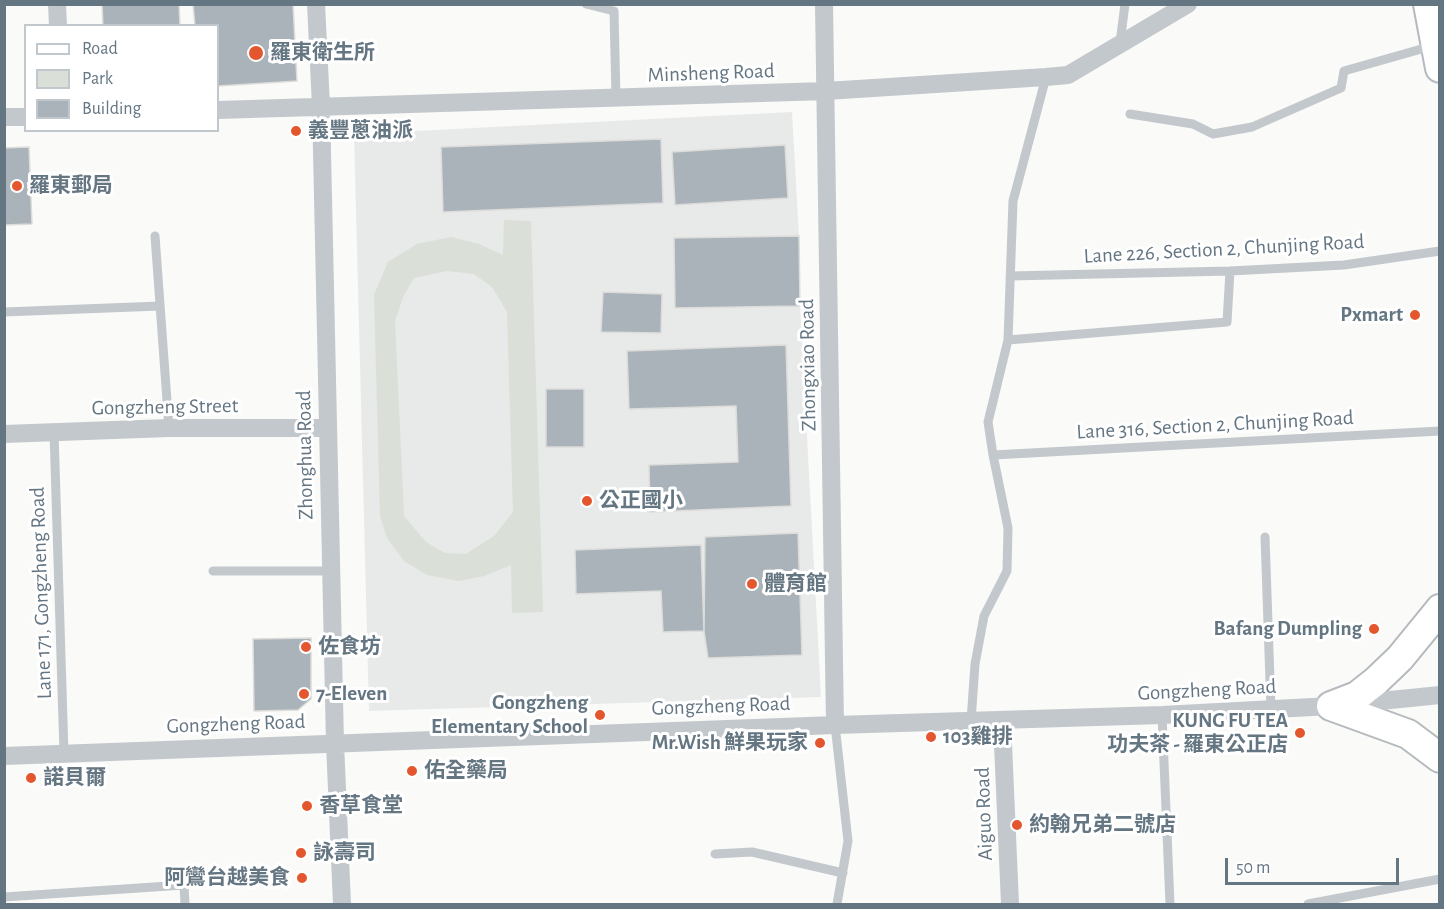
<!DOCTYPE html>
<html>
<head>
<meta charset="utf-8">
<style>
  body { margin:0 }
  #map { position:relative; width:1444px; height:909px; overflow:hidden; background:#fafaf8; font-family:"Alegreya Sans",sans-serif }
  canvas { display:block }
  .frame { position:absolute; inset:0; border:6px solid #657683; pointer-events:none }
  .legend { position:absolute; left:24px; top:24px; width:195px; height:108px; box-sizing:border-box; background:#fff; border:2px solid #c1c8cd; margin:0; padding:8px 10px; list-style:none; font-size:18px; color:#657683 }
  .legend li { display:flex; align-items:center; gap:12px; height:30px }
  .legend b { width:30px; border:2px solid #c1c8cd }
  .scale { position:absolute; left:1225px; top:858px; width:174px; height:27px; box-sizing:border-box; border:3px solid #657683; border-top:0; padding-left:8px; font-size:18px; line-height:21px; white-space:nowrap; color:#657683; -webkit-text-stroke:4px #fff; paint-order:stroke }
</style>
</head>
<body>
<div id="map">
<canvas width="1444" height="909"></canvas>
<div class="frame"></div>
<ul class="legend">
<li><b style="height:8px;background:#fff"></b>Road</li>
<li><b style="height:16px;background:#dadfd7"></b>Park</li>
<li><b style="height:16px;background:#aab3b9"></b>Building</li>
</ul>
<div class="scale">50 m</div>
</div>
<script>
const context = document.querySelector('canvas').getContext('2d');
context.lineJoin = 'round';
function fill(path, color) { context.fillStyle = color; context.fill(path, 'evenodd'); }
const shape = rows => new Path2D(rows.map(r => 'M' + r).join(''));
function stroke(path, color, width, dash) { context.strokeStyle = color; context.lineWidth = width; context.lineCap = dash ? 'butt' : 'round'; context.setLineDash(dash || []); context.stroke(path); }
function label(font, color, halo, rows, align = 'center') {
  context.font = font + ' "Alegreya Sans","Noto Sans TC",sans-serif'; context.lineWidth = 6; context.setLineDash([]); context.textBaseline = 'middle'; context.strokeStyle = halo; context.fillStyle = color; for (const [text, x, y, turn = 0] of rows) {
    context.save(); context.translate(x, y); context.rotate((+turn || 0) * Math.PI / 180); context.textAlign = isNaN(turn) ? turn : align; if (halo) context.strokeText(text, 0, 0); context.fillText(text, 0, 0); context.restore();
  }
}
fill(shape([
  [792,112,799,236,800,306,821,697,369,711,354,134]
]), '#e8e9e9');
fill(shape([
  [504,220,531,221,543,612,512,613,511,565,484,576,459,581,427,575,404,561,387,538,380,516,374,295,388,262,417,244,451,237,479,244,503,255],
  [447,271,474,274,492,287,507,312,513,512,494,536,466,554,445,553,426,542,404,516,395,321,403,297,414,278]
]), '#dadfd7');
const building = shape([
  [102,4,179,4,180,26,103,26,102,4],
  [193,4,293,4,297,81,218,86,218,26,195,26,193,4],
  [661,139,663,203,443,212,441,147,661,139],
  [785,145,788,198,675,205,672,152,785,145],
  [29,147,32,224,4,225,4,148,29,147],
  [799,236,800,306,675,308,674,238,799,236],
  [603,292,662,294,661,333,601,332,603,292],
  [786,345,791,506,650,512,649,465,738,462,736,406,629,409,627,351,786,345],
  [546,389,584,389,584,447,546,447,546,389],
  [798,533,802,655,708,658,704,631,705,537,798,533],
  [701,545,704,631,663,632,661,591,576,594,575,550,701,545],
  [311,638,311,699,298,710,254,711,253,639,311,638]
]);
fill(building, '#aab3b9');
stroke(building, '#dcdcda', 1.5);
const primary = shape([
  [1428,4,1440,68],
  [1440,609,1400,658,1376,681,1357,696,1331,706,1408,734,1440,758]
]);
stroke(primary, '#b5babe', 32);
stroke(shape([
  [586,4,614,11,616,99],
  [1120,43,1125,4],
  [1130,114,1193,124,1213,134,1252,127,1341,88,1344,71,1432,46],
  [155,236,169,428],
  [1010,276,1230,271,1344,265,1440,251],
  [4,312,160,306],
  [1008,340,1227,322,1230,271],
  [54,432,64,753],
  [993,455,1440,431],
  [1265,537,1271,710],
  [213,571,330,571],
  [1162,715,1170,904],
  [971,721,975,664,984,616,1007,571,1008,528,993,455,988,422,1008,340,1013,201,1046,77],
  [835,725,848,841,837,904],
  [715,854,752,852,843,873],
  [4,897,184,885,185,904],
  [1308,904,1440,879]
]), '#c3c8cc', 9);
stroke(shape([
  [57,4,58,26],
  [316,4,321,106,335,743,342,904],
  [824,4,835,725],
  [218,110,826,91,1046,77,1068,75,1188,4],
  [4,117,26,117],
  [4,434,169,428,327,428],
  [1002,721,1010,904],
  [4,756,835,725,1162,715,1331,706,1440,695]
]), '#c3c8cc', 18);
stroke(primary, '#fff', 28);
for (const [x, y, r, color] of [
  [256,53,8,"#e4572e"],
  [296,131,6,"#e4572e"],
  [17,186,6,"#e4572e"],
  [1415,315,6,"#e4572e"],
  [587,501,6,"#e4572e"],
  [752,584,6,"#e4572e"],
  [1374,629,6,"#e4572e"],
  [306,647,6,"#e4572e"],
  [304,694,6,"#e4572e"],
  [600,715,6,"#e4572e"],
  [1300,733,6,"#e4572e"],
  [931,737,6,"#e4572e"],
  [820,743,6,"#e4572e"],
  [412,771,6,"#e4572e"],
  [31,778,6,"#e4572e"],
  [307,806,6,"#e4572e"],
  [1017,825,6,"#e4572e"],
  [301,853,6,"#e4572e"],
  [302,878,6,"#e4572e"]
]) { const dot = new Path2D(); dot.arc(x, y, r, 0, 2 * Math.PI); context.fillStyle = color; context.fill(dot); stroke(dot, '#fff', 2); }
label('bold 21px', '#657683', '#fff', [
  ["羅東衛生所",270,53],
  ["義豐蔥油派",308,131],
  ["羅東郵局",29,186],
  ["Pxmart",1403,315,"right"],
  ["公正國小",599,501],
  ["體育館",764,584],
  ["Bafang Dumpling",1362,629,"right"],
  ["佐食坊",318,647],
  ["7-Eleven",316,694],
  ["Gongzheng",588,703,"right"],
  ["Elementary School",588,727,"right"],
  ["KUNG FU TEA",1288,721,"right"],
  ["功夫茶 - 羅東公正店",1288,745,"right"],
  ["103雞排",943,737],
  ["Mr.Wish 鮮果玩家",808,743,"right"],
  ["佑全藥局",424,771],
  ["諾貝爾",43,778],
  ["香草食堂",319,806],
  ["約翰兄弟二號店",1029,825],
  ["詠壽司",313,853],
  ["阿鸞台越美食",290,878,"right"]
], 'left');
label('21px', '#657683', '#fff', [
  ["Minsheng Road",711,73,-2],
  ["Lane 226, Section 2, Chunjing Road",1224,249,-3],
  ["Zhongxiao Road",808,365,-91],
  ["Gongzheng Street",165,407,-1],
  ["Lane 316, Section 2, Chunjing Road",1215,425,-3],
  ["Zhonghua Road",305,455,-91],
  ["Lane 171, Gongzheng Road",41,593,-92],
  ["Gongzheng Road",1207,690,-3],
  ["Gongzheng Road",721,706,-2],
  ["Gongzheng Road",236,724,-2],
  ["Aiguo Road",984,814,-92]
]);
</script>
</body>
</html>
